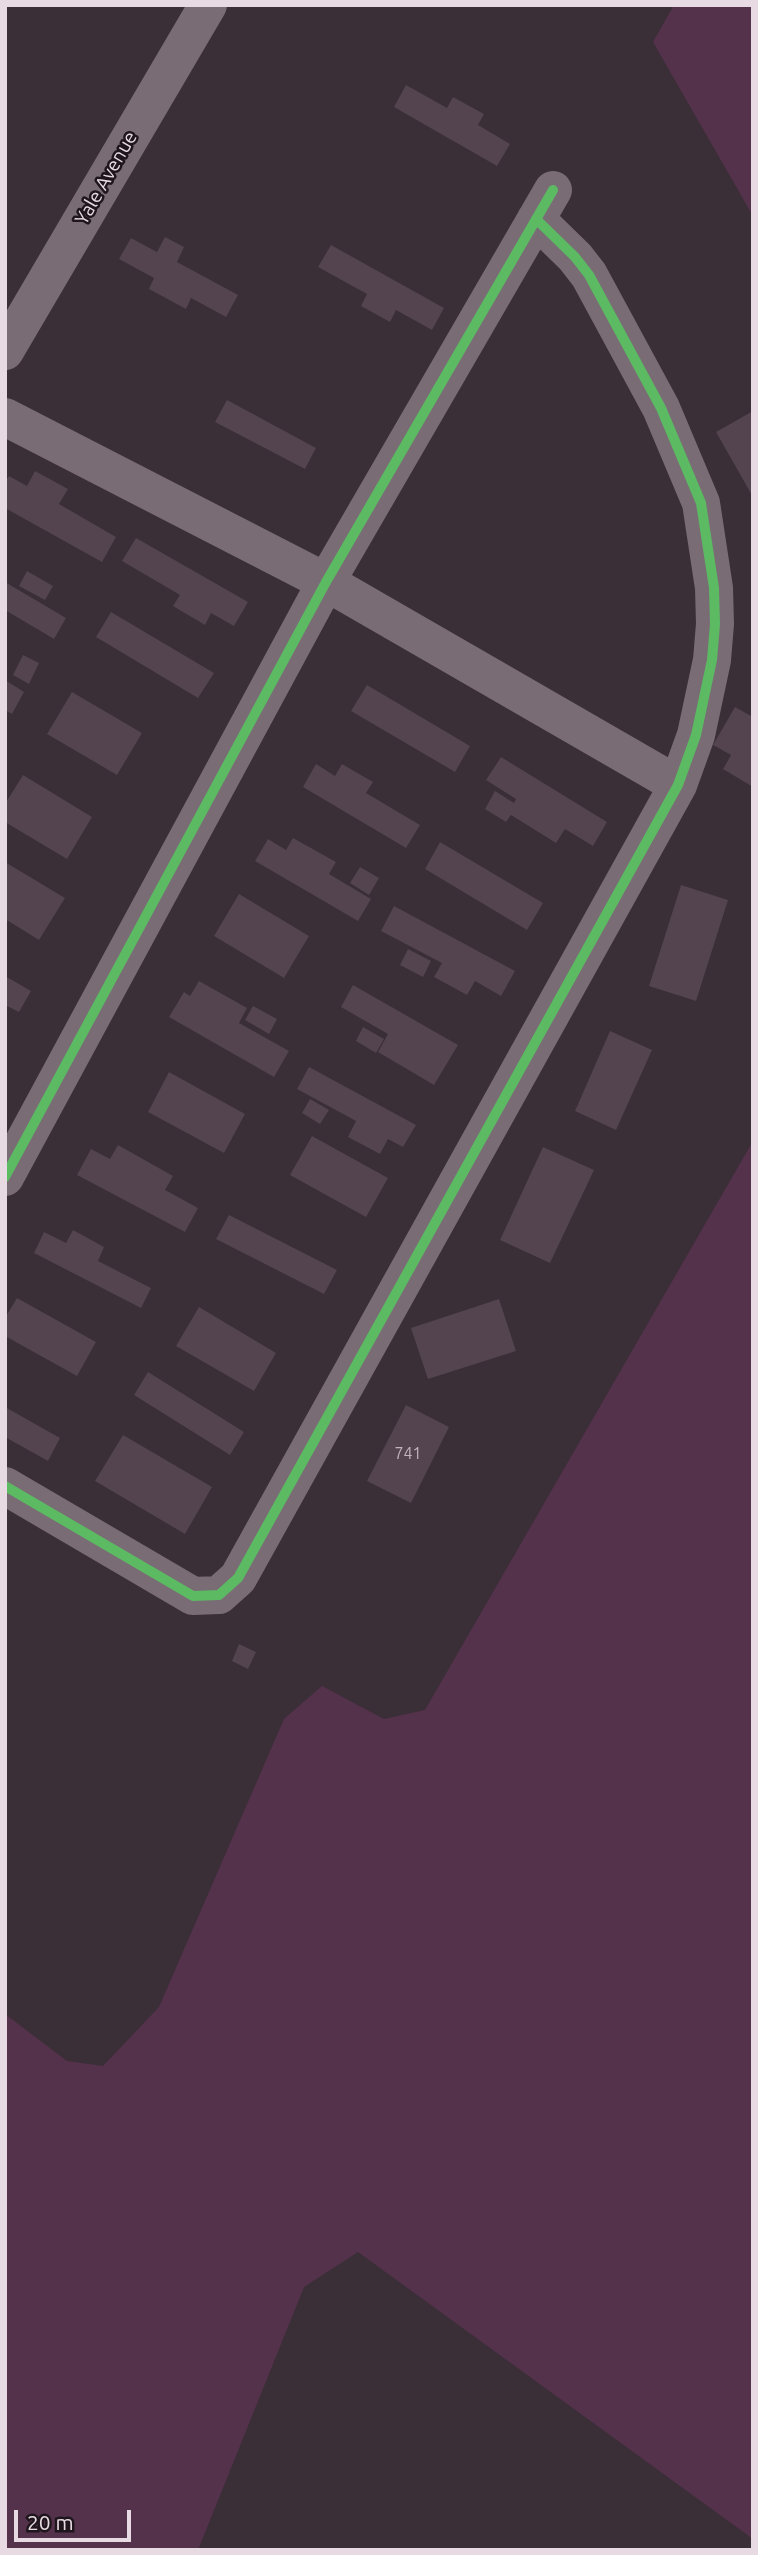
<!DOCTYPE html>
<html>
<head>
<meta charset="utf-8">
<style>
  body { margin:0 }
  #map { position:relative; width:758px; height:2555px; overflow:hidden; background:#3a2e37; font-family:Ubuntu,sans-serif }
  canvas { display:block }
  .frame { position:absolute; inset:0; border:7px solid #e8dae3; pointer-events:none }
  .scale { position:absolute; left:14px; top:2510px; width:117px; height:32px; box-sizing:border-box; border:4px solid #e8dae3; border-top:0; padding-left:9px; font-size:21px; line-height:24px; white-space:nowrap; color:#e8dae3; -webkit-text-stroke:5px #1f161d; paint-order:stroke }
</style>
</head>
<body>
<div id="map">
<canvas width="758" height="2555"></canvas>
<div class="frame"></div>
<div class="scale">20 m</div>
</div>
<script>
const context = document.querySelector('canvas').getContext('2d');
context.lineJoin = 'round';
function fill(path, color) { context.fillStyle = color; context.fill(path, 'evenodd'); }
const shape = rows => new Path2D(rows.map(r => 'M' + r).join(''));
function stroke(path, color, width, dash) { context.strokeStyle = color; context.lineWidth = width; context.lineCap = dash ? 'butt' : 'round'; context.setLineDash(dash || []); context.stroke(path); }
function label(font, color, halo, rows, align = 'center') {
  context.font = font + ' Ubuntu,sans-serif'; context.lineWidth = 5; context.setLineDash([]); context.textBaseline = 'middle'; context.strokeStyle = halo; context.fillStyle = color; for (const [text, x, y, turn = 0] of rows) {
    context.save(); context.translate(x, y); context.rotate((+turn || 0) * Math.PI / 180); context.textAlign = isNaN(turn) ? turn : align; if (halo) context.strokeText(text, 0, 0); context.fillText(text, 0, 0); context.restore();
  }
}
fill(shape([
  [674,5,753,5,753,216,653,42],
  [753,1141,753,2539,358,2252,304,2287,198,2550,5,2550,5,2014,67,2061,103,2066,159,2007,284,1719,322,1686,384,1719,425,1710]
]), '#55324c');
fill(shape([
  [406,85,447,108,453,97,484,114,478,125,510,144,497,166,394,107],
  [165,237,184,247,177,262,238,295,226,317,191,298,186,309,149,289,154,278,119,259,131,238,157,252],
  [331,245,444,308,432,330,396,310,390,322,361,306,367,294,318,267],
  [227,400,316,448,305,469,215,422],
  [753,411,753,497,716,432],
  [35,471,68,489,59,504,116,537,102,562,5,508,5,482,9,476,27,486],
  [136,538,248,602,234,626,211,613,205,625,173,606,180,595,122,561],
  [27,571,53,586,45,600,19,586],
  [5,582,66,618,54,639,5,610],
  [111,612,214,673,198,698,96,637],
  [23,655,39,663,29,684,13,675],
  [5,680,24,692,12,714,5,710],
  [367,685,470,746,455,772,351,711],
  [72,692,142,733,117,775,47,734],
  [735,707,753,717,753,787,723,769,731,755,713,745],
  [501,757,607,822,593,846,565,829,556,843,511,815,506,822,485,809,495,791,514,803,516,799,486,780],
  [316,764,335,776,342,764,373,782,366,793,420,825,406,848,303,787],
  [23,775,92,817,67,859,5,822,5,804],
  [293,838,336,862,329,874,371,899,358,921,255,861,268,839,286,850],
  [440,842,543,903,527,930,425,869],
  [5,862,65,898,39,940,5,919],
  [360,867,379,878,369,895,350,883],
  [681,885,728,900,696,1001,649,986],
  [239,894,309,936,284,978,214,936],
  [394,906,515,971,501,996,475,981,467,995,434,977,442,963,381,931],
  [408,949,431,961,423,977,400,965],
  [5,976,31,991,19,1012,5,1005],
  [199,981,247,1008,239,1023,289,1051,274,1077,169,1017,184,992,190,996],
  [353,985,458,1045,434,1085,378,1052,388,1034,341,1007],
  [253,1006,277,1019,269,1034,245,1020],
  [363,1027,384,1039,376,1053,356,1041],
  [610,1031,652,1050,616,1130,575,1111],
  [309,1067,416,1125,403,1147,388,1139,380,1154,348,1137,356,1121,297,1089],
  [169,1072,245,1114,224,1153,148,1112],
  [310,1099,329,1110,320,1124,302,1113],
  [312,1136,388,1178,366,1217,290,1175],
  [118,1145,173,1176,165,1190,198,1208,185,1232,77,1175,91,1149,110,1159],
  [543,1147,594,1170,550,1263,500,1240],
  [229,1215,337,1270,324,1294,216,1239],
  [73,1230,104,1247,98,1261,151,1288,141,1308,34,1253,44,1232,66,1243],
  [17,1298,96,1342,77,1376,5,1336,5,1318],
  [499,1299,516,1351,428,1379,411,1328],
  [199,1307,276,1353,254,1391,176,1346],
  [148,1372,244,1432,230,1455,134,1395],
  [406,1405,449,1427,411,1503,367,1481],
  [5,1407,60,1438,48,1461,5,1437],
  [123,1435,212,1487,185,1534,95,1481],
  [239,1644,256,1652,248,1669,232,1661]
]), '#53444f');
stroke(shape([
  [5,351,208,5],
  [5,417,326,582,678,785],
  [5,1177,326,582,553,190],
  [5,1486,193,1596,219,1595,238,1578,678,785,696,735,712,660,715,624,714,588,701,503,661,408,589,275,575,257,536,219]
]), '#796c75', 38);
stroke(shape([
  [5,1177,326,582,553,190],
  [5,1486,193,1596,219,1595,238,1578,678,785,696,735,712,660,715,624,714,588,701,503,661,408,589,275,575,257,536,219]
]), '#5cba63', 10);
label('16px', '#c3b4be', null, [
  ["741",408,1454]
]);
label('19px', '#e8dae3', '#1f161d', [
  ["Yale Avenue",106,178,-60]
]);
</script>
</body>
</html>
